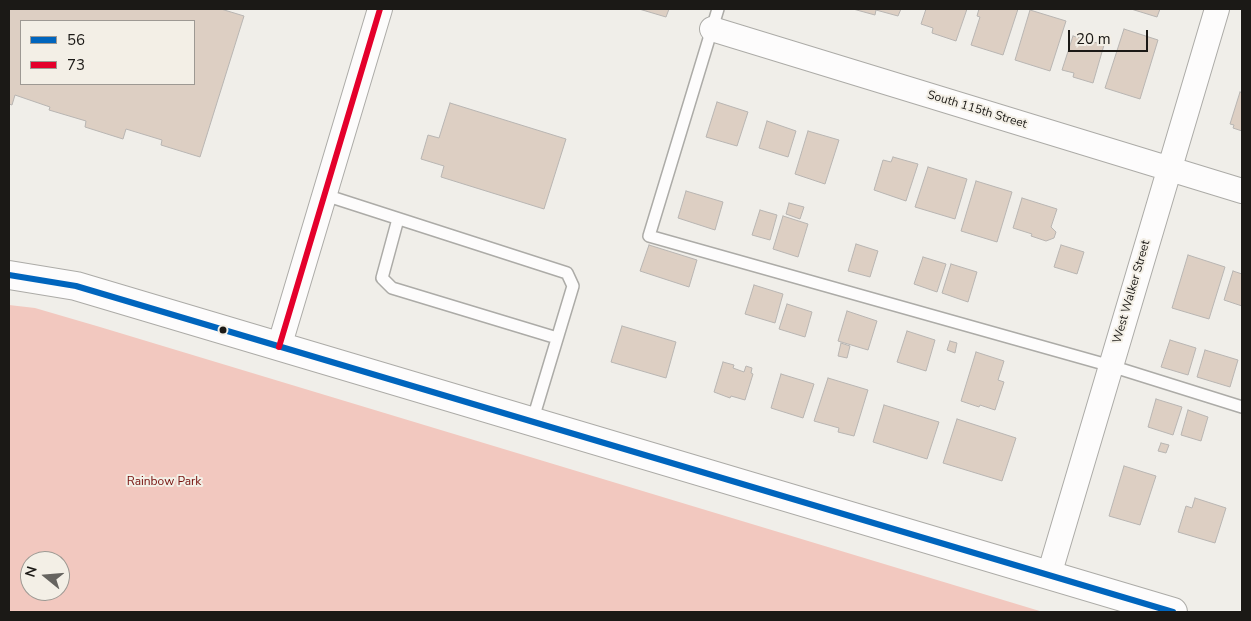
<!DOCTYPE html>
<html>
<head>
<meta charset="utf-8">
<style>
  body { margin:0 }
  #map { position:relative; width:1251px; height:621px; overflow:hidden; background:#f0eee9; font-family:"Nunito Sans",sans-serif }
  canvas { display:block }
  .frame { position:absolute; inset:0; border:10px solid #1b1916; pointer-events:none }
  .legend { position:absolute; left:20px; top:20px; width:175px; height:65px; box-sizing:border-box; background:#f3efe6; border:1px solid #9d9993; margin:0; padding:6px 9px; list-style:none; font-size:15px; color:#1b1916 }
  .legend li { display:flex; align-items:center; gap:10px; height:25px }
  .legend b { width:25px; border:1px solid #9d9993 }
  .north { position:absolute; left:20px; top:551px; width:50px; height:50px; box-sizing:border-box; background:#f3efe6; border:1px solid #9d9993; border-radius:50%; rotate:287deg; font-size:14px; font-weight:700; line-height:20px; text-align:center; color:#1b1916 }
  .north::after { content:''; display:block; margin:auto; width:18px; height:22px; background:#666460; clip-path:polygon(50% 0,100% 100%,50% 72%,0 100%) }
  .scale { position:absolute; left:1068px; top:30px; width:80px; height:22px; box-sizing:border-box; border:2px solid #1b1916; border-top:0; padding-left:6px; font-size:15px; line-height:18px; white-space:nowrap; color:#1b1916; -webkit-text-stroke:4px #f3efe6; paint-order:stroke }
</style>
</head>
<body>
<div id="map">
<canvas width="1251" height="621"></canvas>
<div class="frame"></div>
<ul class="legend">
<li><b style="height:6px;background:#0065bd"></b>56</li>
<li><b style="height:6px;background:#e4002b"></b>73</li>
</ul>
<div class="north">N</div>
<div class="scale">20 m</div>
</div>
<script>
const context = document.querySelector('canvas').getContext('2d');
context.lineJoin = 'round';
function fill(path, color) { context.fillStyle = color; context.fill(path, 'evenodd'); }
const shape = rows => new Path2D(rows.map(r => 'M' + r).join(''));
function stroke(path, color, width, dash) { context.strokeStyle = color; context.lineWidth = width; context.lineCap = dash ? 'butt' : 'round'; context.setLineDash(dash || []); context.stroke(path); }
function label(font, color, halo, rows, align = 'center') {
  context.font = font + ' "Nunito Sans",sans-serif'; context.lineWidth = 4; context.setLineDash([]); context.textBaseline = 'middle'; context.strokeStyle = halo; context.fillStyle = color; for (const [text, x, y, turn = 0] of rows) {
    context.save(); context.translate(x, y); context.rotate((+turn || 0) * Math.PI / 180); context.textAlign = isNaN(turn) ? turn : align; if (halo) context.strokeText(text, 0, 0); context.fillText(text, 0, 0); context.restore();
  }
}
fill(shape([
  [9,305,35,308,100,327,1043,612,9,612],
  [30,561,60,561,60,591,30,591]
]), '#f2c8bf');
const building = shape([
  [9,9,221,9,244,16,200,157,161,145,162,140,126,129,123,139,85,127,86,121,49,110,50,107,15,95,12,105,9,104,9,9],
  [21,21,194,21,194,84,21,84,21,21],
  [639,9,669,9,666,17,639,9],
  [853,9,901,9,898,16,876,10,875,15,853,9],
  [926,9,967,9,956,41,932,33,933,28,921,24,926,9],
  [979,9,1018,9,1003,55,971,45,980,17,977,16,979,9],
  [1131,9,1160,9,1157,17,1131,9],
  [1030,10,1066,21,1050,71,1015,60,1030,10],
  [1124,29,1158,40,1140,99,1105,88,1124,29],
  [1073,36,1104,45,1093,83,1073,77,1074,73,1062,70,1073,36],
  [1240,92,1242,93,1242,131,1233,128,1234,125,1230,124,1240,92],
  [717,102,748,112,737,146,706,137,717,102],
  [450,103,566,139,544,209,441,177,444,166,421,159,428,135,439,138,450,103],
  [767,121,796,131,788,157,759,148,767,121],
  [808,131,839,140,825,184,795,174,808,131],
  [893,157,918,164,906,201,874,190,883,160,891,162,893,157],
  [928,167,967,179,955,219,915,207,928,167],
  [976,181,1012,192,997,242,961,231,976,181],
  [686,191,723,202,715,230,678,218,686,191],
  [1022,198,1057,209,1051,227,1056,232,1054,238,1046,241,1031,236,1032,234,1013,228,1022,198],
  [789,203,804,207,800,219,786,214,789,203],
  [760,210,777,215,770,240,752,235,760,210],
  [783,216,808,224,798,257,773,249,783,216],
  [856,244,878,251,870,277,848,271,856,244],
  [649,245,697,260,689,287,640,271,649,245],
  [1061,245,1084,252,1077,274,1054,267,1061,245],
  [1188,255,1225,267,1209,319,1172,308,1188,255],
  [923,257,946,264,937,292,914,284,923,257],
  [951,264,977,272,968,302,942,293,951,264],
  [1233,271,1242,274,1242,306,1224,300,1233,271],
  [754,285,783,294,775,323,745,314,754,285],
  [787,304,812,312,805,337,779,329,787,304],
  [847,311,877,321,868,350,838,341,847,311],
  [622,326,676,342,666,378,611,362,622,326],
  [907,331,935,340,926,371,897,362,907,331],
  [1170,340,1196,348,1188,375,1161,367,1170,340],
  [950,341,957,343,955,353,947,350,950,341],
  [841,343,850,346,847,358,838,356,841,343],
  [1205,350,1238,360,1230,387,1197,377,1205,350],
  [976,352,1004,361,998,380,1004,382,995,410,980,405,979,407,961,401,976,352],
  [723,362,734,365,733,368,744,372,746,366,752,368,751,373,753,374,745,400,731,396,730,398,714,392,723,362],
  [781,374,814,384,803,418,771,408,781,374],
  [828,378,868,390,854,436,838,432,839,428,814,421,828,378],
  [1156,399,1182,407,1173,435,1148,427,1156,399],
  [884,405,939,422,927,459,873,442,884,405],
  [1188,410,1208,417,1201,441,1181,435,1188,410],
  [957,419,1016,438,1002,481,943,463,957,419],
  [1161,443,1169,445,1166,453,1158,451,1161,443],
  [1124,466,1156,476,1140,525,1109,516,1124,466],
  [1195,498,1226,508,1215,543,1178,532,1186,506,1192,508,1195,498]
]);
fill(building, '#ddcfc3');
stroke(building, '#b8b5b2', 1);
const service = shape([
  [718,9,649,236,1111,366,1242,407],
  [325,195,567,273,573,286,532,422],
  [398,219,382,278,392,288,557,338]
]);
const minor = shape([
  [712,29,1242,191],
  [279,347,380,9],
  [1049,575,1217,9]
]);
const tertiary = shape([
  [9,275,76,286,1173,612]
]);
stroke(service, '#acaba7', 14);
stroke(minor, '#acaba7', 26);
stroke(tertiary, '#acaba7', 30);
stroke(service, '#fdfcfc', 11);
stroke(minor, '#fdfcfc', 24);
stroke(tertiary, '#fdfcfc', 28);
stroke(shape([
  [9,275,76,286,1173,612]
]), '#0065bd', 6);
stroke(shape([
  [279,347,380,9]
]), '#e4002b', 6);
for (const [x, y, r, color] of [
  [223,330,4.5,"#1b1916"]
]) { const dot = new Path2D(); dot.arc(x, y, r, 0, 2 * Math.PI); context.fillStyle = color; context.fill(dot); stroke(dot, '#f3efe6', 2); }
label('12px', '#1b1916', '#f3efe6', [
  ["South 115th Street",977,110,17],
  ["West Walker Street",1132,292,-74]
]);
label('12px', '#74100c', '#f3efe6', [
  ["Rainbow Park",164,482]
]);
</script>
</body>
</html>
